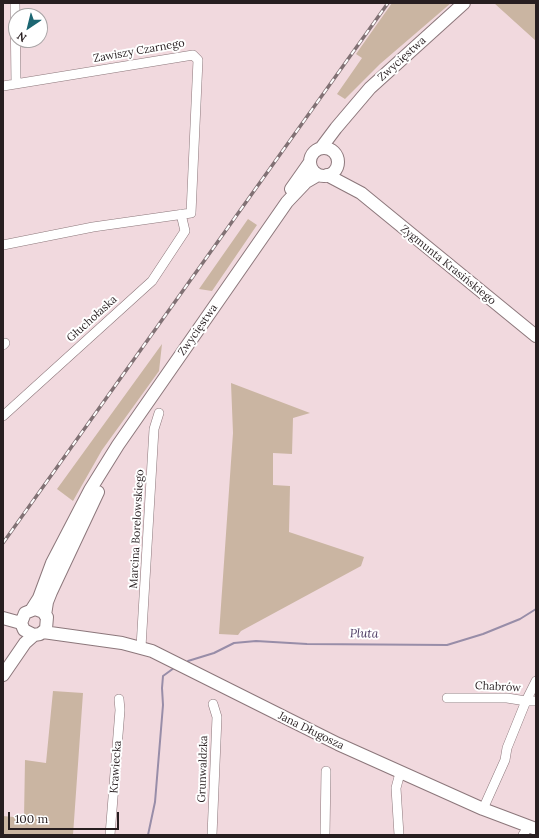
<!DOCTYPE html>
<html>
<head>
<meta charset="utf-8">
<style>
  body { margin:0 }
  #map { position:relative; width:539px; height:838px; overflow:hidden; background:#f1d9de; font-family:Lora,serif }
  canvas { display:block }
  .frame { position:absolute; inset:0; border:4px solid #271e20; pointer-events:none }
  .north { position:absolute; left:8px; top:8px; width:40px; height:40px; box-sizing:border-box; background:#fff; border:1px solid #a9a5a6; border-radius:50%; rotate:215deg; font-size:11px; font-weight:700; line-height:16px; text-align:center; color:#271e20 }
  .north::after { content:''; display:block; margin:auto; width:14px; height:18px; background:#1c6672; clip-path:polygon(50% 0,100% 100%,50% 72%,0 100%) }
  .scale { position:absolute; left:8px; top:812px; width:111px; height:18px; box-sizing:border-box; border:2px solid #271e20; border-top:0; padding-left:5px; font-size:12px; line-height:14px; white-space:nowrap; color:#271e20; -webkit-text-stroke:3px #fff; paint-order:stroke }
</style>
</head>
<body>
<div id="map">
<canvas width="539" height="838"></canvas>
<div class="frame"></div>
<div class="north">N</div>
<div class="scale">100 m</div>
</div>
<script>
const context = document.querySelector('canvas').getContext('2d');
context.lineJoin = 'round';
function fill(path, color) { context.fillStyle = color; context.fill(path, 'evenodd'); }
const shape = rows => new Path2D(rows.map(r => 'M' + r).join(''));
function stroke(path, color, width, dash) { context.strokeStyle = color; context.lineWidth = width; context.lineCap = dash ? 'butt' : 'round'; context.setLineDash(dash || []); context.stroke(path); }
function label(font, color, halo, rows, align = 'center') {
  context.font = font + ' Lora,serif'; context.lineWidth = 4; context.setLineDash([]); context.textBaseline = 'middle'; context.strokeStyle = halo; context.fillStyle = color; for (const [text, x, y, turn = 0] of rows) {
    context.save(); context.translate(x, y); context.rotate((+turn || 0) * Math.PI / 180); context.textAlign = isNaN(turn) ? turn : align; if (halo) context.strokeText(text, 0, 0); context.fillText(text, 0, 0); context.restore();
  }
}
fill(shape([
  [392,3,451,3,380,64,345,99,337,94,362,58,356,54],
  [494,3,536,3,536,41],
  [248,219,257,225,212,291,199,289],
  [162,344,159,371,102,450,73,501,57,489],
  [231,383,310,413,293,418,292,454,273,453,273,485,290,486,289,532,364,557,361,566,241,631,238,635,219,634,233,433],
  [53,691,83,693,73,835,3,835,3,816,24,818,25,760,46,763]
]), '#cab5a2');
stroke(shape([
  [188,661,214,653,234,643,256,641,307,644,447,645,483,634,520,619,536,609],
  [148,835,155,802,163,705,162,688,163,676,174,668]
]), '#988da8', 2);
const street = shape([
  [15,3,16,84],
  [3,86,193,55,198,60,191,213,93,227,3,245],
  [3,345,5,343],
  [3,416,152,281,185,231,181,214],
  [141,647,154,429,159,413],
  [447,698,507,698,526,701,536,681],
  [483,809,505,760,507,748,526,701,536,701],
  [110,835,120,710,119,699],
  [212,835,217,717,213,704],
  [325,835,326,771],
  [399,835,396,788,400,773],
  [523,835,528,827]
]);
const secondary = shape([
  [321,148,336,128,370,88,464,3],
  '310 162a14 14 0 1 1 28 0a14 14 0 1 1-28 0Z',
  [327,175,361,193,536,336],
  [291,189,310,162],
  [32,609,39,598,52,563,90,490,118,445,287,202,306,182,318,175],
  [45,615,47,602,51,592,98,492],
  [3,618,21,623],
  [43,632,122,643,152,651,338,744,483,809,536,829],
  [3,675,25,643,34,635,40,634,46,629,47,617,43,612,35,609,25,613,21,623,24,630,34,635]
]);
stroke(street, '#8c777b', 10);
stroke(secondary, '#8c777b', 14);
stroke(street, '#fff', 9);
stroke(secondary, '#fff', 12);
const rail = shape([
  [3,543,388,3]
]);
stroke(rail, '#817174', 3.5);
stroke(rail, '#fff', 2, [6]);
label('11px', '#271e20', '#fff', [
  ["Zawiszy Czarnego",139,51,-10],
  ["Zwycięstwa",402,59,-42],
  ["Zygmunta Krasińskiego",448,265,39],
  ["Głuchołaska",92,319,-42],
  ["Zwycięstwa",198,330,-55],
  ["Marcina Borelowskiego",137,529,-87],
  ["Chabrów",498,687,3],
  ["Jana Długosza",311,731,26],
  ["Krawiecka",116,767,-86],
  ["Grunwaldzka",203,769,-88]
]);
label('italic 12px', '#47355e', '#fff', [
  ["Pluta",364,634,1]
]);
</script>
</body>
</html>
